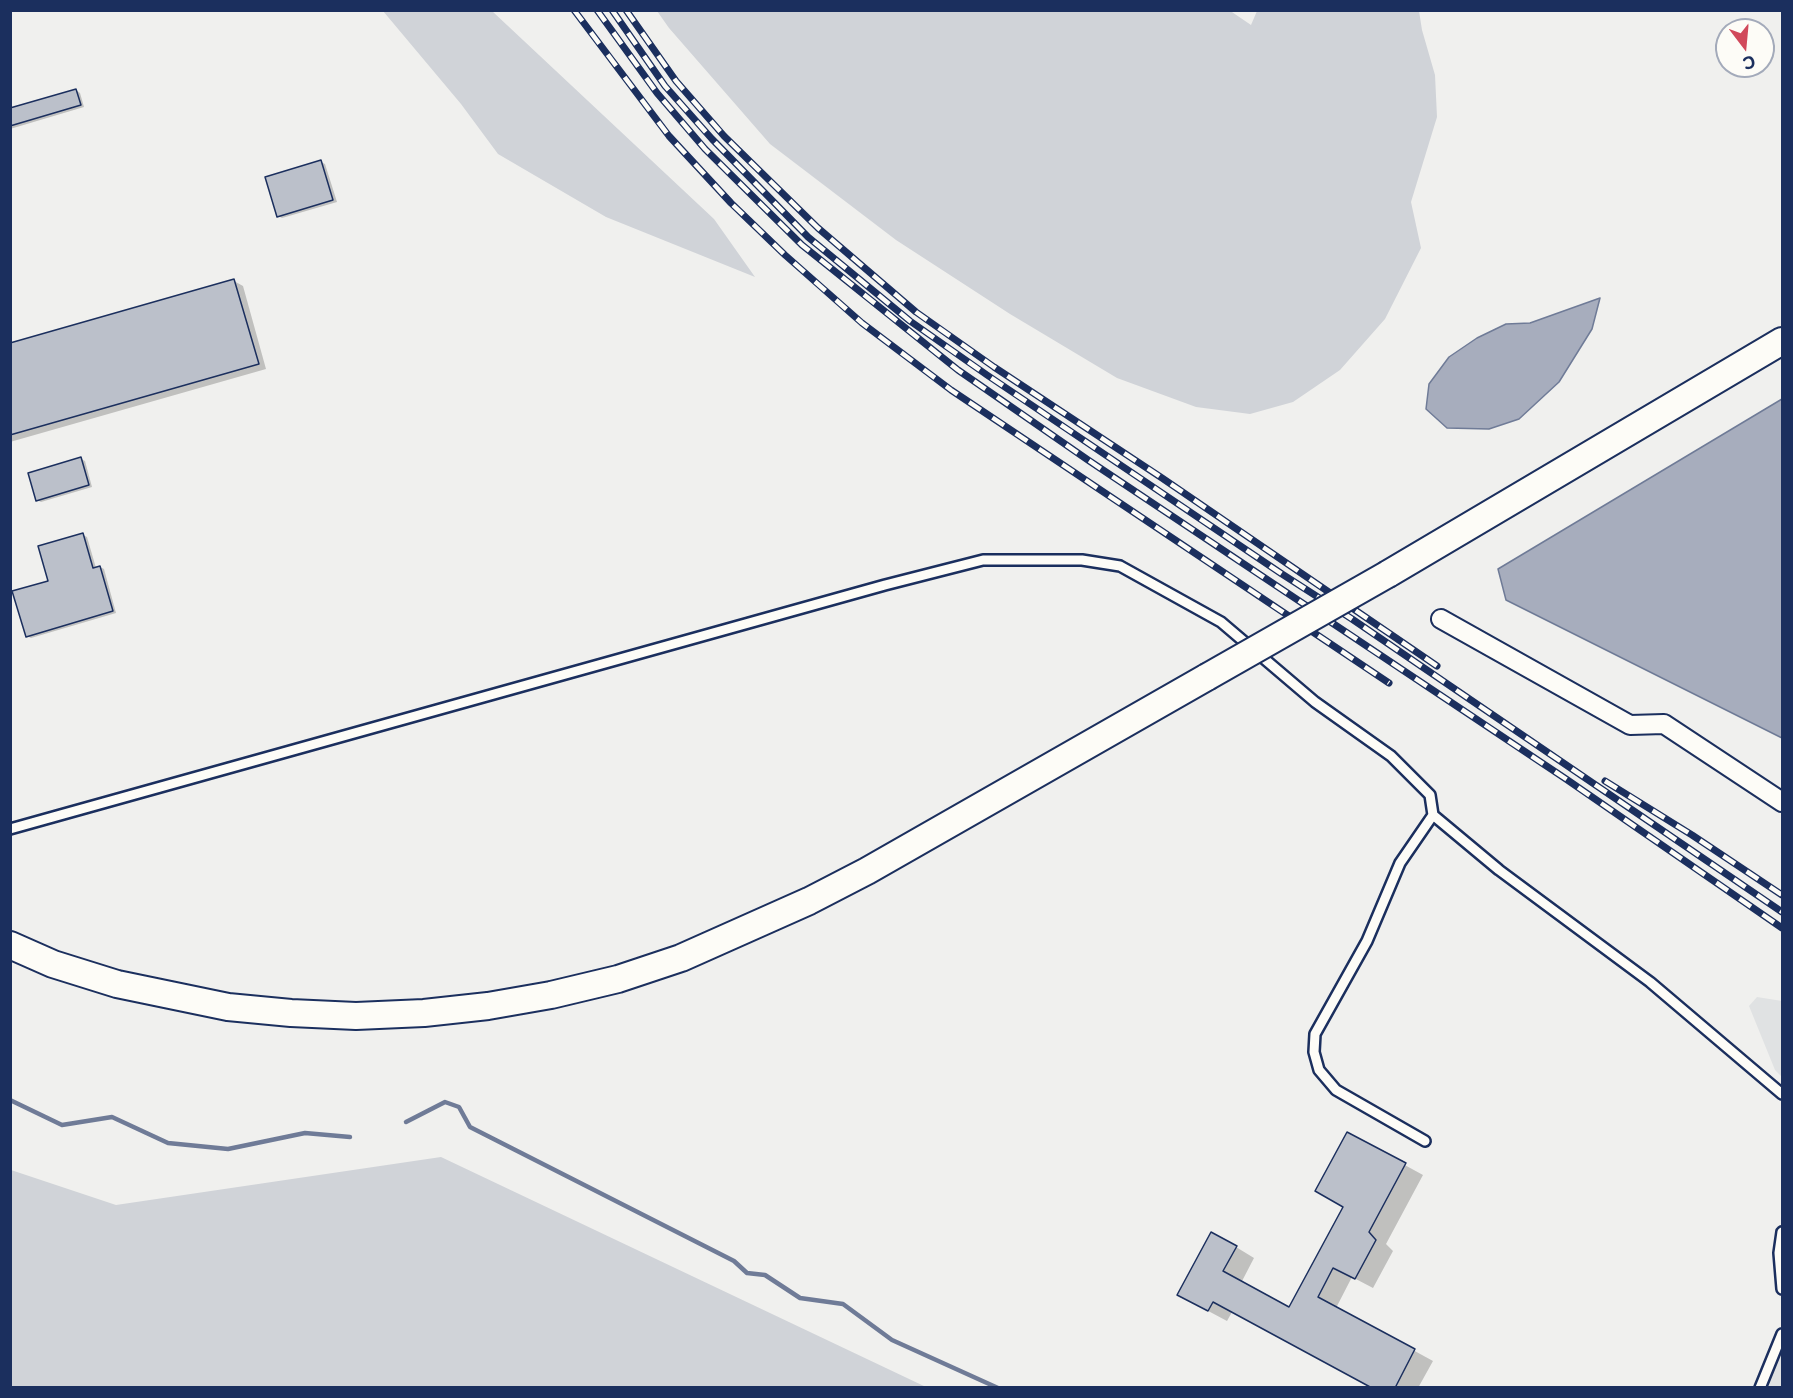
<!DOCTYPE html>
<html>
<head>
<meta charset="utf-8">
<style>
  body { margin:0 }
  #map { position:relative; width:1793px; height:1398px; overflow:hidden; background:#f0f0ee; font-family:"Playpen Sans",sans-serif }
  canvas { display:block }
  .frame { position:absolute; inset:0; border:12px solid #1b2f5e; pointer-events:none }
  .north { position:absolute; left:1715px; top:18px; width:60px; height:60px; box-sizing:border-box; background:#fdfcf7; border:2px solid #a3aaba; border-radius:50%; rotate:164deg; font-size:16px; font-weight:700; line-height:24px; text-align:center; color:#1b2f5e }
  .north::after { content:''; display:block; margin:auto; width:21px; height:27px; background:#d1495b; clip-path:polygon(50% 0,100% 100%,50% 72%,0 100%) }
</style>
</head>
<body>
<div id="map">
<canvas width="1793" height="1398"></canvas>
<div class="frame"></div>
<div class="north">С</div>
</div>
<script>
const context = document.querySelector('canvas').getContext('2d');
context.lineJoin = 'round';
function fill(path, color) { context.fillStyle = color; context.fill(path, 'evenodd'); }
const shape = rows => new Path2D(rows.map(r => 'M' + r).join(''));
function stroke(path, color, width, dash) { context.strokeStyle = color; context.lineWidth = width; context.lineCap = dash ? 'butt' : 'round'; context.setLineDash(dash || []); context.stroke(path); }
fill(shape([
  [1757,997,1782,1001,1782,1077,1775,1070,1749,1006],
  [1782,1344,1782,1387,1755,1387]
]), '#e0e2e3');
fill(shape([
  [1229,10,1251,25,1257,11,1419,11,1422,30,1435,75,1437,117,1411,202,1421,248,1385,319,1340,370,1293,402,1250,414,1196,407,1117,378,1010,314,896,240,770,144,669,28,657,11],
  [383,11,492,11,714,219,755,277,606,217,498,154,461,104],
  [441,1157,926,1387,11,1387,11,1170,116,1205]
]), '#d0d3d8');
const water = shape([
  [1600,298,1592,329,1559,382,1519,419,1489,429,1447,428,1426,409,1429,384,1449,357,1477,338,1506,324,1530,323,1600,298],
  [1782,399,1782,738,1506,600,1498,569,1782,399]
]);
fill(water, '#a7adbd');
stroke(water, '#6f7b97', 1.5);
fill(shape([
  [76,90,80,93,84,107,10,129,10,110],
  [321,162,325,164,337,202,282,218,278,216],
  [234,281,243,286,266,369,10,442,10,345],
  [81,459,85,461,92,487,41,502,37,500],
  [83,535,87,537,96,568,100,567,104,569,116,613,31,638,27,636,50,582],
  [1348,1134,1423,1175,1386,1244,1393,1251,1373,1288,1352,1277,1336,1308,1433,1361,1418,1388,1373,1388,1232,1312,1227,1321,1197,1305,1236,1247,1254,1258,1241,1283,1290,1309,1345,1207]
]), '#0003');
stroke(shape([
  [10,1100,62,1125,112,1117,168,1143,228,1149,305,1133,350,1137],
  [406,1122,445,1102,459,1107,470,1127,734,1261,747,1273,765,1275,800,1298,843,1304,892,1340,998,1388]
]), '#6f7b97', 4.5);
const building = shape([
  [76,89,81,105,10,126,10,108,76,89],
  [321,160,333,200,277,217,265,177,321,160],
  [234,279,259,364,10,435,10,343,234,279],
  [81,457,89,485,36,501,28,473,81,457],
  [83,533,93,568,100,566,113,611,26,637,12,591,48,581,38,546,83,533],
  [1347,1132,1406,1163,1369,1232,1376,1240,1355,1279,1333,1268,1318,1297,1415,1349,1395,1388,1372,1388,1213,1302,1208,1311,1177,1295,1211,1232,1237,1246,1223,1271,1289,1307,1343,1207,1315,1191,1347,1132]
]);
fill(building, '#bbc0ca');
stroke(building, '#1b2f5e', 1.5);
const lane = shape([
  [1433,815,1499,870,1650,982,1782,1094],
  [10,829,885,585,983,560,1082,560,1120,566,1221,622,1315,702,1391,756,1430,795,1433,815,1400,863,1367,941,1315,1034,1314,1052,1319,1070,1336,1090,1425,1141],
  [1782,1232,1779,1253,1782,1289],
  [1760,1388,1782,1334]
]);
const street = shape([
  [1441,619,1630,725,1664,724,1782,802]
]);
const secondary = shape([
  [1388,574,1782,341],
  [10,945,53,964,117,984,228,1007,291,1013,356,1016,424,1013,488,1006,551,995,618,979,681,958,809,901,867,871,1207,677]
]);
stroke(lane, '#1b2f5e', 14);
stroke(street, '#1b2f5e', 22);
stroke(secondary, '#1b2f5e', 30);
stroke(lane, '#fdfcf7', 9);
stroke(street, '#fdfcf7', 18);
stroke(secondary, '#fdfcf7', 26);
const rail = shape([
  [574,10,669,136,731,203,785,255,862,323,951,390,1389,683],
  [597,10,657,93,705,149,802,245,958,370,1088,460,1566,779,1782,928],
  [612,10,665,86,712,139,808,237,910,321,987,375,1282,574,1352,619,1782,912],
  [626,10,676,81,724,136,818,228,916,312,994,367,1162,478,1437,666],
  [1605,781,1692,835,1782,895]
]);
stroke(rail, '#1b2f5e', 7);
stroke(rail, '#fdfcf7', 4.5, [14]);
const secondaryBridge = shape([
  [1207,677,1388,574]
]);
stroke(secondaryBridge, '#1b2f5e', 30, []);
stroke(secondaryBridge, '#fdfcf7', 26);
</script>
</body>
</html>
